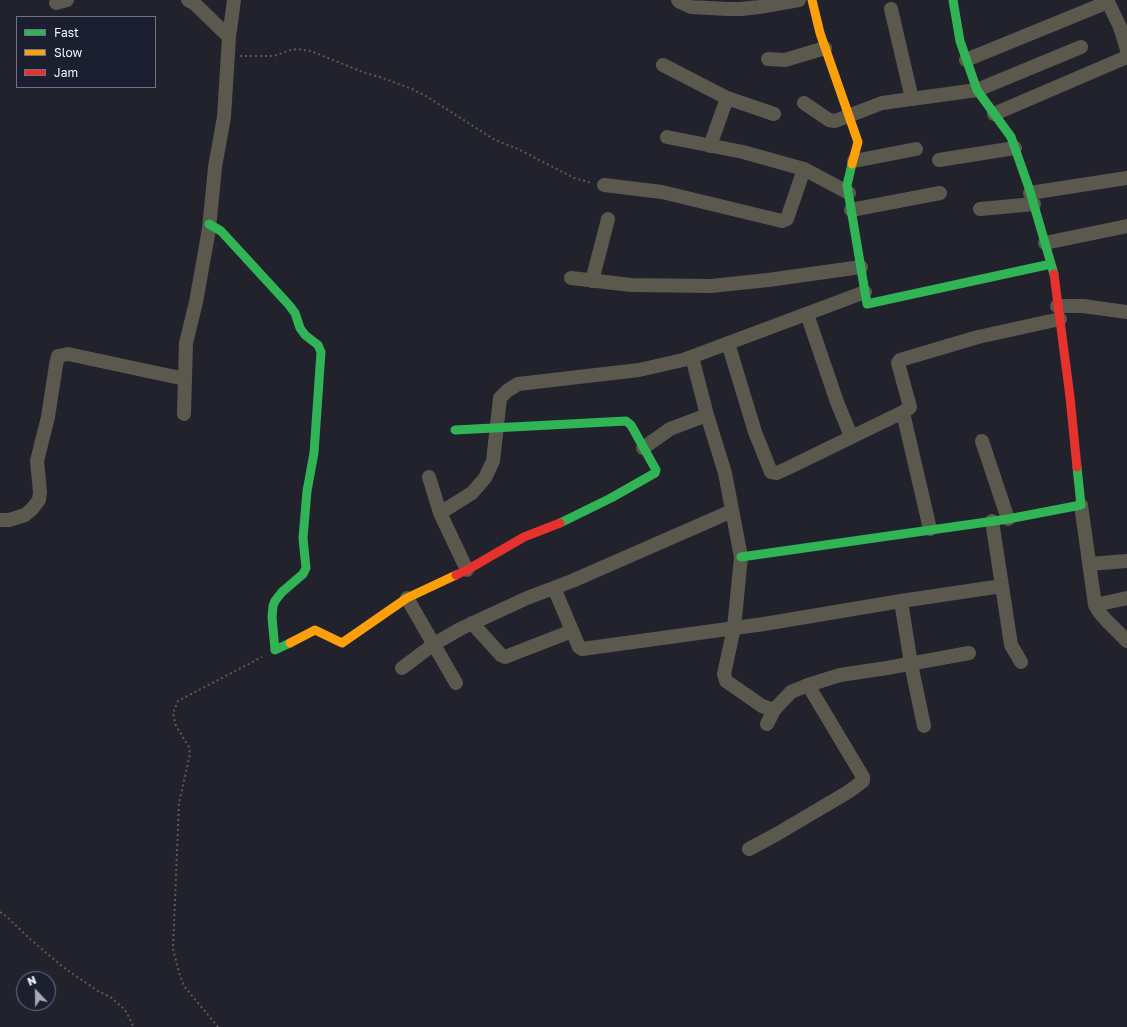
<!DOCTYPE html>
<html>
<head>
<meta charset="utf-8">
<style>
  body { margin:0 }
  #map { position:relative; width:1127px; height:1027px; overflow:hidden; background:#21222b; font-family:"Golos Text",sans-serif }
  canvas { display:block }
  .legend { position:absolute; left:16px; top:16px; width:140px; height:72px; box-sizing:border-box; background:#1c1f30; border:1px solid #707383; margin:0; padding:5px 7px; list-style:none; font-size:12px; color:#eff2ff }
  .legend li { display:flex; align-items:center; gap:8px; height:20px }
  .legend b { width:20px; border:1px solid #707383 }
  .north { position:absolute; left:16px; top:971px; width:40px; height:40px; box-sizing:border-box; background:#1c1f30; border:1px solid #707383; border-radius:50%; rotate:338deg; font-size:11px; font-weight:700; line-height:16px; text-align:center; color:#eff2ff }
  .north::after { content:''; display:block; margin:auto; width:14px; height:18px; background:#a7a9b5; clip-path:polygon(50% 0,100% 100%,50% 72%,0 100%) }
</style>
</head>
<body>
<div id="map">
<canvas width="1127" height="1027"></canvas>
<ul class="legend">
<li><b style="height:5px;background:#30b455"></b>Fast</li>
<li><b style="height:5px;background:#ff9f0a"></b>Slow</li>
<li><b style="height:5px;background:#e5322d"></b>Jam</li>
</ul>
<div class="north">N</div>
</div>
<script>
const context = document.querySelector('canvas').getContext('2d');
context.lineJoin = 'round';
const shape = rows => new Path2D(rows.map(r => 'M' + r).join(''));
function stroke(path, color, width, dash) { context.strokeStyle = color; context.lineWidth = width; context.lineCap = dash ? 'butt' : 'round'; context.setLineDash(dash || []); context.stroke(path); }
stroke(shape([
  [240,56,274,56,291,50,297,49,311,51,365,73,380,77,412,89,426,96,495,140,518,149,574,178,592,183],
  [0,912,6,916,30,939,63,967,98,991,112,998,125,1010,132,1023,133,1027],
  [218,1027,184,986,180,976,173,949,179,803,190,754,189,747,176,726,173,713,178,701,262,657]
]), '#5c5a56', 2, [2, 3]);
stroke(shape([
  [188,0,195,4,229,37],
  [678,0,680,2,691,7,728,9,741,9,759,7,799,0],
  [1107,0,1120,27,1127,50],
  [56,3,67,0],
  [891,9,912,99],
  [768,59,785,60,825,48],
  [966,60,1108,2],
  [663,65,727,98,774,114],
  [804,103,829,120,835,121,882,103,977,90,1081,47],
  [994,114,1127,57],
  [667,137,743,152,804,169,849,193],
  [710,146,727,98],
  [939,160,1015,148],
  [854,161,916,149],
  [604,185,662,192,782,221,787,219,804,169],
  [1030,193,1127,178],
  [980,209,1034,204],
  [851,210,940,193],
  [1045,243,1127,226],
  [571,278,631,285,711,286,768,280,861,267],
  [592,281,608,219],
  [1057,306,1083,306,1127,312],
  [807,314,837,402,851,436],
  [728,343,755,432,771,472,777,473,788,468,903,412],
  [692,357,707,415,725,473,741,557,734,628,724,674,726,681,762,706,774,710],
  [184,414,186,343,196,302,209,229,215,167,224,117,229,37,234,0],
  [982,441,1008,519],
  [643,448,670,429,707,415],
  [429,477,440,513,467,570],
  [1081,505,1095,605,1100,613,1107,621,1127,641],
  [440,513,472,493,485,478,493,461,500,398,507,391,518,384,639,370,683,360,865,292],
  [0,520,9,520,25,515,32,509,39,500,40,492,37,461,48,417,56,365,58,356,68,354,185,379],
  [992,521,1002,586],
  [930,529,904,417,903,412,908,409,910,407,898,363,900,360,978,337,1060,319],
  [1089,564,1127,561],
  [554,588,579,647,582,649,764,624,901,601,1002,586,1011,645,1021,662],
  [407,598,456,683],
  [901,601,911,664,924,726],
  [1095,605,1127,598],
  [472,623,501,655,505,657,572,631],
  [402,668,434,644,460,629,527,598,572,581,732,511],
  [767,724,774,710,791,692,808,685,840,675,887,668,969,653],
  [749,849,777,834,848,792,863,781,863,777,808,685]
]), '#5b584d', 14);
stroke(shape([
  [953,0,960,41,977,90,1011,137,1029,188,1054,274],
  [852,164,847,185,867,304,1051,264],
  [209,224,221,231,289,305,295,313,300,328,305,335,318,345,321,352,314,453,307,491,303,538,306,568,303,574,282,592,275,601,273,606,272,617,275,650,290,643],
  [455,430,626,421,631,425,656,470,655,473,611,498,560,523],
  [741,557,1008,519,1081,505,1077,467]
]), '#30b455', 9);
stroke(shape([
  [812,0,820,33,858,142,852,164],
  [290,643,315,630,342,643,407,598,456,575]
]), '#ff9f0a', 9);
stroke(shape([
  [1054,274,1070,397,1077,467],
  [456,575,467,570,524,537,560,523]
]), '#e5322d', 9);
</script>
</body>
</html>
